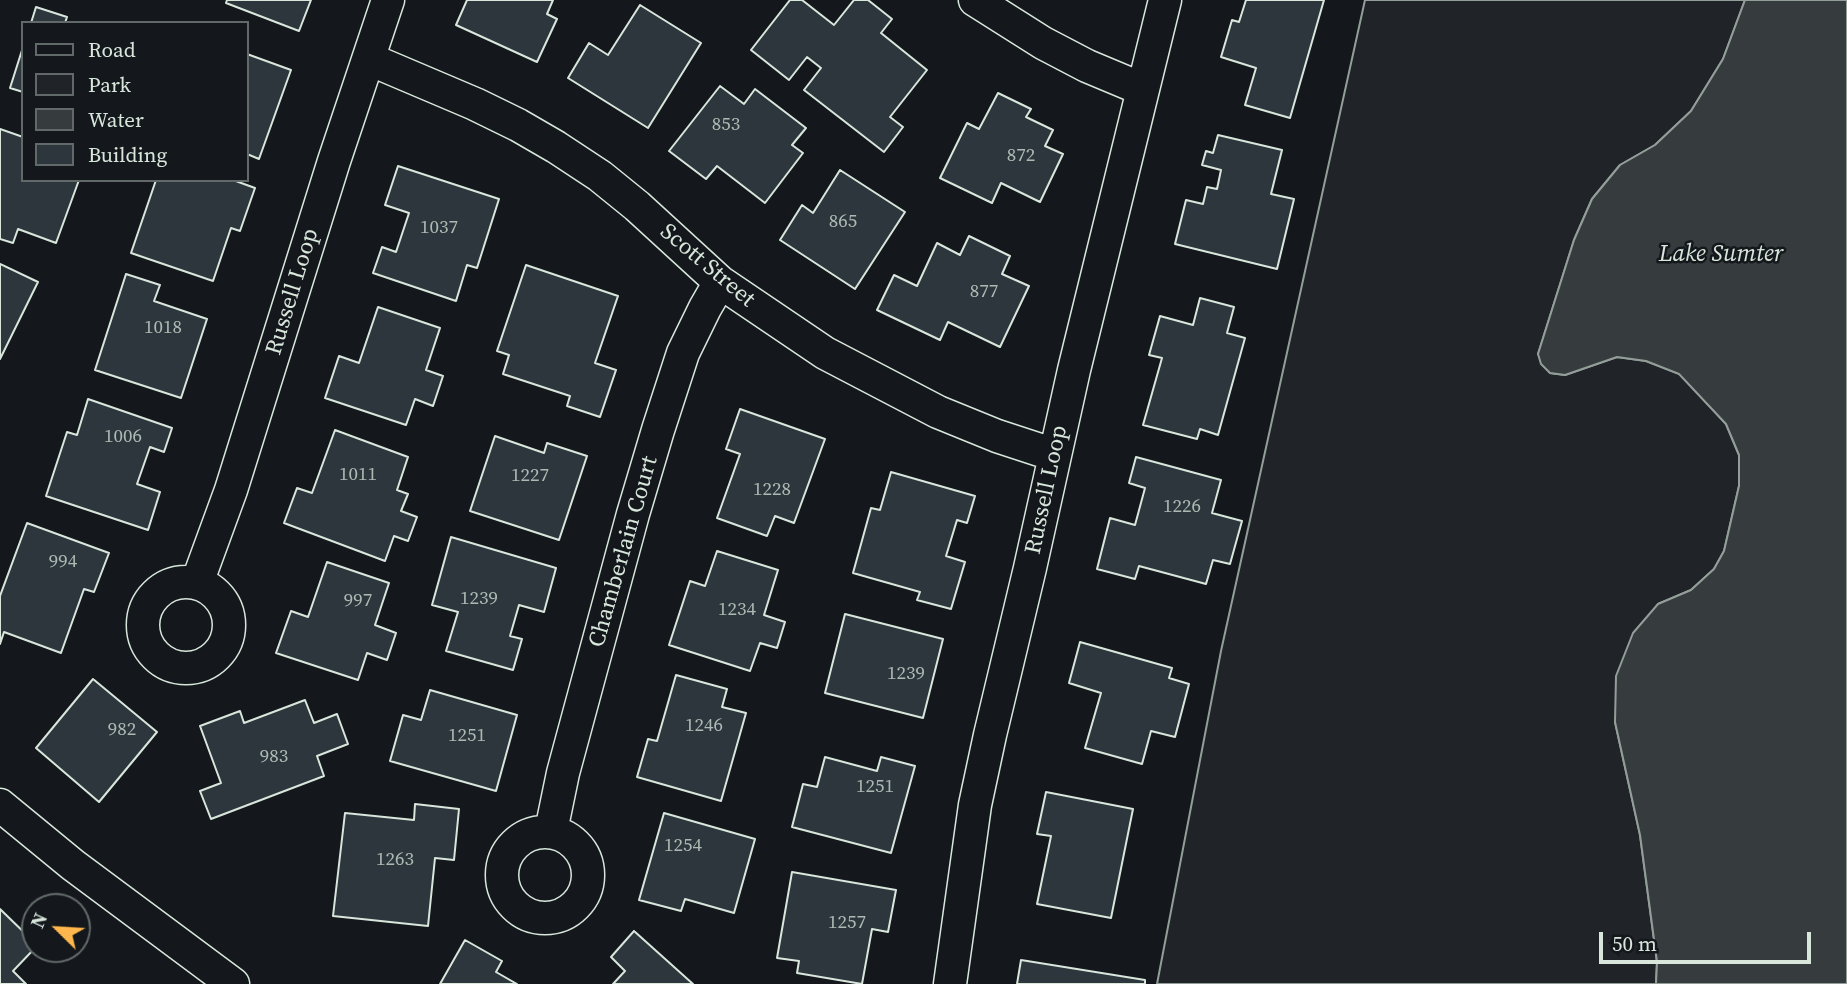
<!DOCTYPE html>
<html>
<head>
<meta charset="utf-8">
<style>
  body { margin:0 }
  #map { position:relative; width:1847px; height:984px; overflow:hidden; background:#14181c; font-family:"Source Serif 4",serif }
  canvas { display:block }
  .legend { position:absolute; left:21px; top:21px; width:228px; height:161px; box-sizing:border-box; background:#14181c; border:2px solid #626a69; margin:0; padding:9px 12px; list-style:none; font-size:21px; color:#d8e6dc }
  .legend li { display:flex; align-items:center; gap:14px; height:35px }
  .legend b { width:35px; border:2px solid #626a69 }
  .north { position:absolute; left:21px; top:893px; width:70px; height:70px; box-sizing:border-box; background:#14181c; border:2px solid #626a69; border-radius:50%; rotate:294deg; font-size:19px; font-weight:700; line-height:28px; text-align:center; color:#d8e6dc }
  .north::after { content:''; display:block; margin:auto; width:24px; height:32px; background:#ffb74d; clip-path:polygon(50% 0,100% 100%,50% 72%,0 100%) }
  .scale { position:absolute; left:1599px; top:932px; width:212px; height:32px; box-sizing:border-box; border:4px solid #d8e6dc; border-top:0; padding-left:9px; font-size:21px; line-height:24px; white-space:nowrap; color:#d8e6dc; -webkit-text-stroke:5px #14181c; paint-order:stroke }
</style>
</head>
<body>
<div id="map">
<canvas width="1847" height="984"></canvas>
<ul class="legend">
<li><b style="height:9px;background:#14181c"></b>Road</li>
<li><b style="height:19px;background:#202428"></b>Park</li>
<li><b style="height:19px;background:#363b3e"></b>Water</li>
<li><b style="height:19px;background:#2c363c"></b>Building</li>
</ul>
<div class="north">N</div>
<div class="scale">50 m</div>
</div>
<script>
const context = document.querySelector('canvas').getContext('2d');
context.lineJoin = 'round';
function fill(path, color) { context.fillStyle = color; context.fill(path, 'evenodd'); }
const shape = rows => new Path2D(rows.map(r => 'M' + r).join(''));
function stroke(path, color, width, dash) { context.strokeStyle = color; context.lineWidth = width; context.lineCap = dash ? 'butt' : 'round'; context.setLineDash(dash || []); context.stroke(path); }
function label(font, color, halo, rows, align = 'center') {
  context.font = font + ' "Source Serif 4",serif'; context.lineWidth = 5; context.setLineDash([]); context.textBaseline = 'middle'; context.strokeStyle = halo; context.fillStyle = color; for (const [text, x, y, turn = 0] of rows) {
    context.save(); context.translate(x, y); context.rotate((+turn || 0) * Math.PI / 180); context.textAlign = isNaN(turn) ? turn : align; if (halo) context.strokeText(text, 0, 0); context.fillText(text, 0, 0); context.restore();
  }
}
const green = shape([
  [1365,0,1745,0,1723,59,1691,111,1655,145,1620,165,1592,199,1574,240,1538,354,1550,373,1565,375,1617,357,1646,361,1680,374,1726,424,1739,455,1739,486,1724,551,1714,569,1691,590,1658,604,1615,722,1640,835,1657,962,1656,984,1157,984,1221,651,1365,0]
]);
fill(green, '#202428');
stroke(green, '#939e99', 2);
const water = shape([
  [1745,0,1847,0,1847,984,1656,984,1657,962,1640,835,1615,722,1616,676,1633,633,1658,604,1691,590,1714,569,1724,551,1739,486,1739,455,1726,424,1679,374,1646,361,1617,357,1565,375,1550,373,1541,364,1538,354,1574,240,1592,199,1620,165,1655,145,1691,111,1723,59,1745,0]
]);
fill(water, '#363b3e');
stroke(water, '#939e99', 2);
const building = shape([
  [227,0,311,0,299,31,226,3,227,0],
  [467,0,553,0,547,14,557,19,537,62,456,25,467,0],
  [790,0,802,0,834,25,854,0,868,0,892,19,881,33,927,70,890,117,903,127,884,152,804,90,821,68,807,57,789,80,751,50,790,0],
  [1246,0,1324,0,1290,118,1245,105,1256,68,1221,57,1232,20,1239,22,1246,0],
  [640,5,701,43,648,128,568,78,589,43,608,55,640,5],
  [36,7,67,17,65,23,31,23,36,7],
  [23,47,23,92,10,88,23,47],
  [247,54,291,70,259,159,247,154,247,54],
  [720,86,744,104,755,89,806,128,792,145,803,153,765,203,717,166,706,179,669,151,720,86],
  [998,93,1031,109,1026,117,1053,130,1045,146,1063,154,1040,202,1001,183,992,203,940,178,967,123,979,129,998,93],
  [0,129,23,137,23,180,79,180,56,243,18,229,13,243,0,239,0,129],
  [1218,135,1282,150,1271,194,1294,199,1277,269,1175,244,1186,200,1203,204,1207,187,1217,189,1221,170,1202,165,1206,151,1213,153,1218,135],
  [398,166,499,199,477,268,467,265,456,301,373,273,382,247,396,252,409,213,385,205,398,166],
  [840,170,905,212,855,289,780,240,802,205,813,213,840,170],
  [156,180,233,180,255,188,240,231,231,228,213,281,131,253,156,180],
  [969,236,1010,256,1002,274,1029,286,1000,347,948,322,940,340,877,310,894,275,917,286,937,243,960,255,969,236],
  [0,264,38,282,0,359,0,264],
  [526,265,618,296,595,363,616,370,600,417,567,406,570,396,503,374,509,355,497,351,526,265],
  [126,274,160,285,154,301,207,319,181,398,95,370,126,274],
  [1200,298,1234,307,1227,333,1245,338,1218,435,1200,429,1197,439,1143,425,1162,358,1149,355,1160,316,1193,325,1200,298],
  [378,307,440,328,426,370,443,376,433,406,415,399,406,425,325,398,339,356,359,363,378,307],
  [88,399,172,428,164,452,150,447,137,484,160,492,148,530,46,496,67,432,77,435,88,399],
  [740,409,825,439,794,523,775,516,767,536,717,518,740,454,726,449,740,409],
  [335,430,408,457,397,490,408,494,401,511,417,517,408,541,394,536,385,561,284,523,297,488,312,493,335,430],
  [495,436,544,453,547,443,587,456,559,540,470,511,495,436],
  [1136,457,1221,480,1212,513,1242,521,1230,564,1213,560,1206,584,1139,566,1135,579,1097,569,1110,518,1135,525,1145,488,1129,483,1136,457],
  [891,472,975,496,967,523,957,520,946,556,965,562,951,609,917,600,920,592,853,573,871,508,880,510,891,472],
  [27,523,109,553,94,592,84,589,61,653,4,632,0,644,0,596,27,523],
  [451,537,556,568,544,612,519,605,510,636,522,639,513,670,446,651,458,612,432,605,451,537],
  [717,551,778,570,764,615,785,622,777,648,760,643,750,671,669,645,690,581,705,586,717,551],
  [327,562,389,583,375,625,396,633,387,660,367,653,358,680,276,653,291,611,308,617,327,562],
  [845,614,943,639,923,718,825,693,845,614],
  [1080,642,1172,668,1169,678,1189,684,1175,737,1151,731,1142,764,1085,748,1101,693,1069,683,1080,642],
  [676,675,727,689,722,707,746,713,721,801,637,777,648,739,657,741,676,675],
  [93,679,157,732,99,802,36,748,93,679],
  [430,690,517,715,496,791,390,761,403,715,421,720,430,690],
  [305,700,314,723,337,714,348,744,317,756,324,776,211,819,200,791,221,783,200,726,240,711,244,723,305,700],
  [825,757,877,771,881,757,915,766,891,853,792,827,803,784,817,787,825,757],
  [1046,792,1133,809,1111,918,1037,904,1051,836,1037,834,1046,792],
  [415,804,459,809,454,860,435,858,428,926,333,916,345,813,414,820,415,804],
  [664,813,755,839,734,913,685,899,681,911,639,900,664,813],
  [792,872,896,890,888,932,872,929,862,984,797,973,799,961,777,958,792,872],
  [0,909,35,943,35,948,13,971,26,984,0,984,0,909],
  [634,931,693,984,613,984,625,971,611,957,634,931],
  [465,940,502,961,496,972,517,984,440,984,465,940],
  [1021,960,1145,980,1145,984,1017,984,1021,960]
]);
fill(building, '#2c363c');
stroke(building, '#d8e6dc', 2);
const minor = shape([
  [975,0,1043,43,1087,66,1142,89],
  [369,59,475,104,518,125,556,147,600,176,637,206,720,282,825,353,938,412,997,436,1055,455],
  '143 625a43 43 0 1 1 86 0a43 43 0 1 1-86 0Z',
  [197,583,231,490,334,161,388,0],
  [0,805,73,865,233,984],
  [551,831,563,773,633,514,658,430,683,353,705,308,720,282],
  '502 875a43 43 0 1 1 86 0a43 43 0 1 1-86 0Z',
  [950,984,975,805,990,735,1030,568,1074,370,1165,0]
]);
stroke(minor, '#d8e6dc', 35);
stroke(minor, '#14181c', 32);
label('19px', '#adbab4', null, [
  ["853",726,125],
  ["872",1021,156],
  ["865",843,222],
  ["1037",439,228],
  ["877",984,292],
  ["1018",163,328],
  ["1006",123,437],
  ["1011",358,475],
  ["1227",530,476],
  ["1228",772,490],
  ["1226",1182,507],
  ["994",63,562],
  ["1239",479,599],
  ["997",358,601],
  ["1234",737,610],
  ["1239",906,674],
  ["1246",704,726],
  ["982",122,730],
  ["1251",467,736],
  ["983",274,757],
  ["1251",875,787],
  ["1254",683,846],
  ["1263",395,860],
  ["1257",847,923]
]);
label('23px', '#d8e6dc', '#14181c', [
  ["Scott Street",707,266,40],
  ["Russell Loop",293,292,-73],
  ["Russell Loop",1047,490,-78],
  ["Chamberlain Court",624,552,-74]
]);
label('italic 24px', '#d8e6dc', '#14181c', [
  ["Lake Sumter",1721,255]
]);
</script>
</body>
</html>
